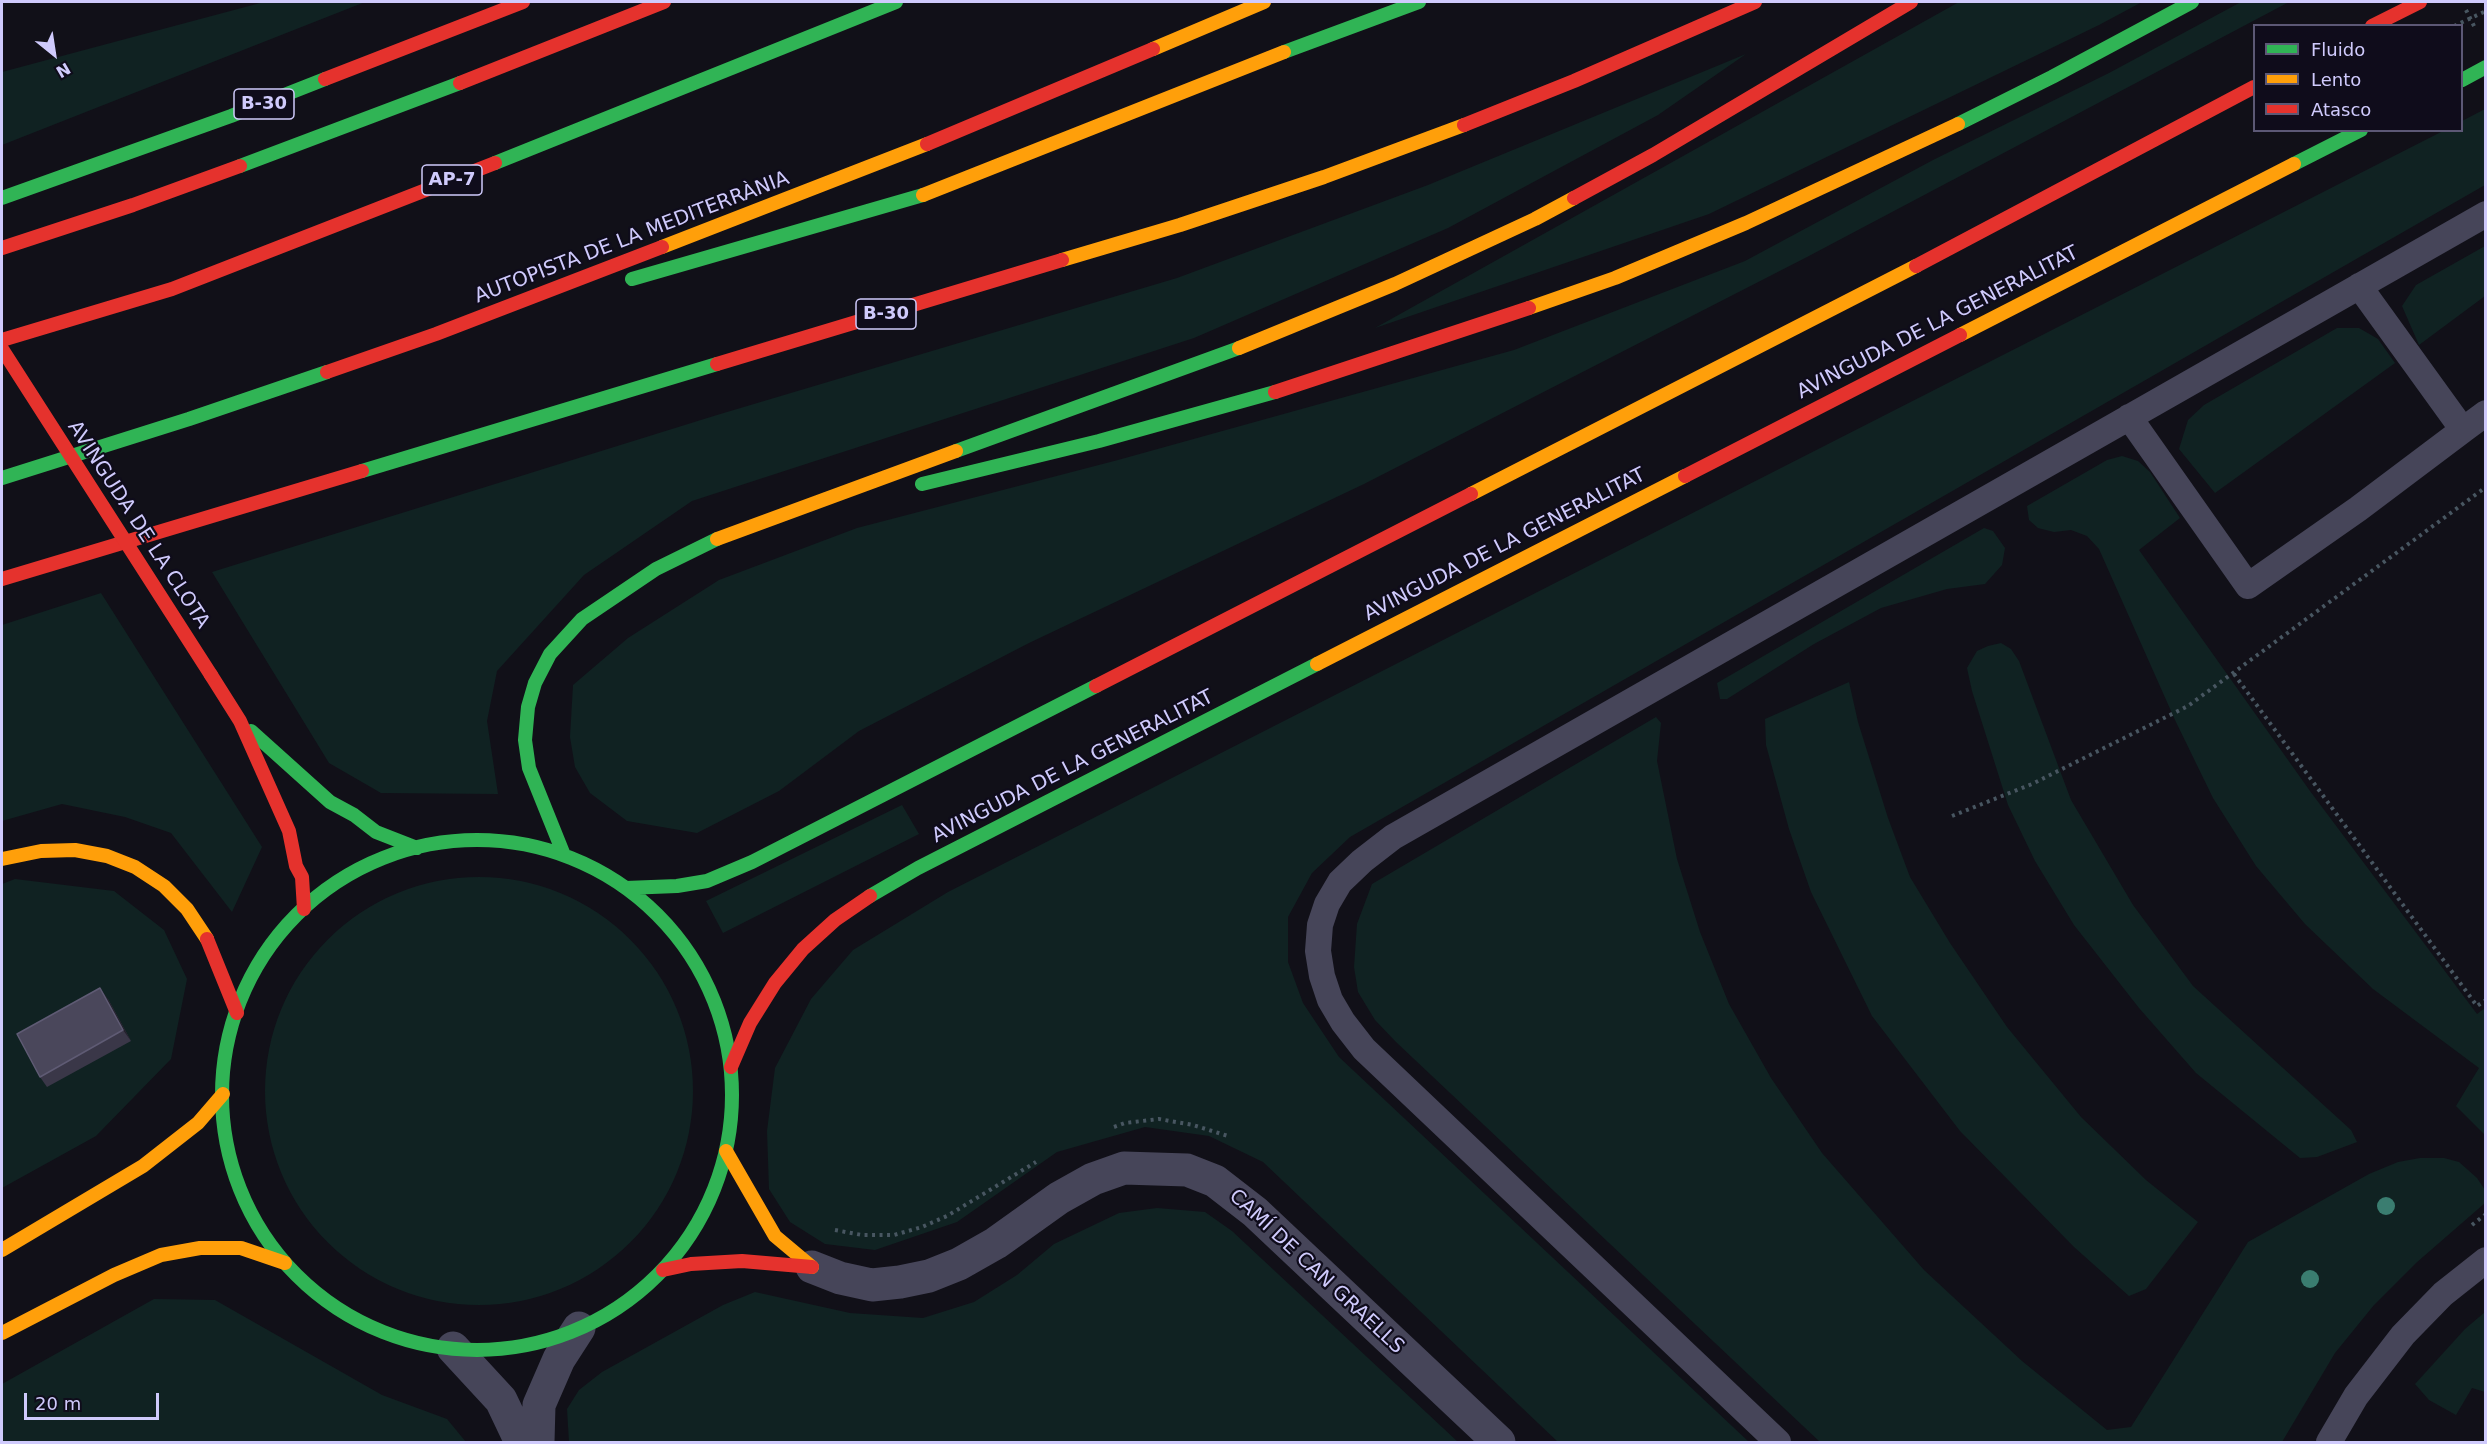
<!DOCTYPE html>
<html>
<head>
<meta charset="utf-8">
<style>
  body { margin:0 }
  #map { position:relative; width:2487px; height:1444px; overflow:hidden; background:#111018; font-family:"DejaVu Sans",sans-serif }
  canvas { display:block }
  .frame { position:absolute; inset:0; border:3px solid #cfcafc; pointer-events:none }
  .legend { position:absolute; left:2253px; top:24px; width:210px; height:108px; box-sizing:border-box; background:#0f0c1b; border:2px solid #5c5875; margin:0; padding:8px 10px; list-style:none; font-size:18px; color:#cfcafc }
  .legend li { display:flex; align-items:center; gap:12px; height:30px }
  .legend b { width:30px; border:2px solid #5c5875 }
  .north { position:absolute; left:24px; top:24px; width:60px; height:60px; -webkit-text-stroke:4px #0f0c1b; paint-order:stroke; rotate:150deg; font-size:16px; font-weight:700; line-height:24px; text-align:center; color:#cfcafc }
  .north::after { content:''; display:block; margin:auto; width:21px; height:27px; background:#cfcafc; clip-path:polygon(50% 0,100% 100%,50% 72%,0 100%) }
  .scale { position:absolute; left:24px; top:1393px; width:135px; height:27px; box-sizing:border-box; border:3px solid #cfcafc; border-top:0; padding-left:8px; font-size:18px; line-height:21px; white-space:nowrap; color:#cfcafc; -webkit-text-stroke:4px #0f0c1b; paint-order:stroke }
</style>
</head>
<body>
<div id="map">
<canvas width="2487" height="1444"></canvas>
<div class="frame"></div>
<ul class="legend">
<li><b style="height:8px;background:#30b455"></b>Fluido</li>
<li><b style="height:8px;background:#ff9f0a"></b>Lento</li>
<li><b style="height:8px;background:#e5322d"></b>Atasco</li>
</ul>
<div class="north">N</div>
<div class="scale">20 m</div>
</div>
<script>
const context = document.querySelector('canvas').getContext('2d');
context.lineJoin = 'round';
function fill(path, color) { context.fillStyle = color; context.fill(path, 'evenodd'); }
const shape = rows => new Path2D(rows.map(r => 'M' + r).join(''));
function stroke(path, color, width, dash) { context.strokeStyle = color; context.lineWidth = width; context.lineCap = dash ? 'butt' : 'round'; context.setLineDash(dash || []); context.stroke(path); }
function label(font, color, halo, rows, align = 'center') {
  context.font = font + ' "DejaVu Sans",sans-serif'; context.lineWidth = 4.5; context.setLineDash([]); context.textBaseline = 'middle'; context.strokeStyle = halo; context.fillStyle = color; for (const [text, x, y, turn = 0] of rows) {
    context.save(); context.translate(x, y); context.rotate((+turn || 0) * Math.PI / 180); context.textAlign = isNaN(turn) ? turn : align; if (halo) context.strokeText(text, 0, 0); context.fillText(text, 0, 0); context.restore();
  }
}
fill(shape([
  [264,2,365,2,2,145,2,72],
  [1959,2,2142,2,2099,25,1709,214,1375,328],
  [2241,2,2289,2,1807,257,1364,484,1029,643,859,731,779,791,697,833,627,821,590,793,575,767,570,737,573,685,628,638,719,580,857,528,1118,460,1514,350,1745,261,1933,160,2109,73],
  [1746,54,1658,115,1448,228,1194,338,692,501,584,575,497,671,487,721,498,794,381,793,329,763,212,572,717,415,1177,278,1428,185],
  [2485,109,2485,185,1350,837,1312,873,1288,917,1288,962,1303,1003,1339,1057,1749,1442,1558,1442,1263,1162,1209,1136,1145,1127,1057,1152,957,1222,875,1250,825,1244,790,1222,769,1189,767,1131,775,1068,811,999,853,950,948,892,2443,131,2462,130,2462,121],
  [2485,246,2485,296,2419,345,2402,306,2416,285],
  [2337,328,2359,328,2378,339,2395,363,2215,493,2179,449,2188,420,2204,405],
  [2122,456,2138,461,2150,472,2180,518,2139,550,2310,791,2477,1014,2485,1008,2485,1135,2456,1106,2479,1068,2373,989,2305,924,2256,866,2213,798,2175,720,2099,549,2087,536,2071,530,2054,532,2038,528,2029,520,2027,506,2107,460],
  [1984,528,1993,531,2005,548,2002,565,1985,584,1947,589,1881,608,1814,644,1727,699,1720,699,1717,683],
  [101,593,262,847,232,912,171,833,125,817,62,804,2,821,2,625],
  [2001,643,2011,649,2019,661,2071,800,2133,905,2193,986,2351,1130,2357,1142,2317,1157,2300,1158,2196,1073,2139,1008,2074,925,2035,861,2008,805,1972,691,1967,668,1977,651,1988,646],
  [1849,682,1858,722,1888,818,1910,877,1950,943,2007,1027,2081,1117,2146,1180,2198,1222,2146,1289,2129,1296,2074,1247,1960,1131,1872,1016,1811,892,1789,829,1766,745,1765,719],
  [1656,717,1661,723,1657,761,1677,859,1700,932,1729,1004,1771,1078,1822,1153,1924,1270,2022,1361,2107,1430,2131,1427,2248,1242,2369,1174,2398,1162,2420,1158,2444,1158,2459,1162,2477,1178,2485,1190,2485,1203,2416,1263,2374,1305,2335,1353,2282,1442,1820,1442,1396,1042,1375,1020,1358,992,1354,967,1357,924,1372,884],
  [902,805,919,834,723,933,706,901],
  '265 1091a214 214 0 1 1 428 0a214 214 0 1 1-428 0Z',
  [15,879,114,891,164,930,187,979,171,1059,96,1136,2,1188,2,884],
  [1157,1208,1205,1212,1232,1231,1458,1442,569,1442,567,1409,579,1390,602,1372,723,1305,755,1292,850,1313,923,1318,974,1302,1017,1275,1054,1244,1119,1213],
  [154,1299,215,1300,382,1395,447,1419,466,1442,2,1442,2,1384],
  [2485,1312,2485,1392,2472,1388,2456,1415,2429,1400,2415,1384,2465,1329]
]), '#102222');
stroke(shape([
  [2466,10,2475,28],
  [2454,26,2486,11],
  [2234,674,2477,1006,2486,1000],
  [1952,816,2032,784,2188,706,2486,487],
  [1114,1127,1125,1123,1159,1119,1193,1125,1228,1136],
  [2472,1225,2486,1214],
  [835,1230,862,1235,894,1235,922,1227,947,1216,1036,1162]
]), '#485661', 4, [3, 4.5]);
stroke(shape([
  [2129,417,2248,586,2358,509,2463,430,2359,286],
  [2463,430,2486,413],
  [1778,1442,1364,1049,1343,1022,1330,1000,1322,976,1318,951,1320,925,1327,904,1340,882,1362,861,1393,837,2486,214],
  [2329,1442,2356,1396,2403,1335,2443,1294,2486,1260]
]), '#464559', 26);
stroke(shape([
  [812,1267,840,1278,872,1285,900,1282,929,1276,959,1264,996,1243,1059,1198,1093,1179,1124,1168,1187,1170,1215,1181,1255,1212,1499,1442],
  [453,1348,501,1400,521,1442],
  [538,1442,539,1405,559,1359,579,1328]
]), '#464559', 33);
stroke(shape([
  [1284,52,1419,2],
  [2462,80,2486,67],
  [1958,124,2052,77,2192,2],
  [495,163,896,2],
  [2294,164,2361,130],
  [240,166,460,83],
  [2,198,231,116,325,79],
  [632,279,923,195],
  [956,451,1239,348],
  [362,471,717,364],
  [2,478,189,419,327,372],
  [922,484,1099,441,1275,392],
  [251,731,330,802,354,815,376,832,417,848],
  '222 1095a255 255 0 1 1 510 0a255 255 0 1 1-510 0Z',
  [564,855,529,768,525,740,528,707,535,683,550,654,582,619,656,569,717,539],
  [626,888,677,886,707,881,752,862,1096,686],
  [870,896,918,868,1317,664]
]), '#30b455', 14);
stroke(shape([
  [1153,49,1264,2],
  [923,195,1284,52],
  [662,247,927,144],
  [1062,260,1180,225,1324,177,1464,125],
  [1529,308,1615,278,1746,223,1958,124],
  [1960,335,2294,164],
  [1239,348,1395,284,1535,219,1574,198],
  [1471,494,1916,266],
  [717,539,956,451],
  [1317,664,1685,476],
  [2,859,41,851,75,850,107,856,135,867,164,886,187,909,207,939],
  [726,1151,775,1236,812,1267],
  [2,1250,143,1166,198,1123,223,1094],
  [2,1333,114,1275,161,1255,200,1248,241,1248,285,1263]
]), '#ff9f0a', 14);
stroke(shape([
  [2372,26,2420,2],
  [325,79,523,2],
  [460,83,664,2],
  [1464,125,1574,81,1755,2],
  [927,144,1153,49],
  [1574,198,1653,155,1911,2],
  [2,248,133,205,240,166],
  [1916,266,2254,87],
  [2,340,172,289,495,163],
  [717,364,1062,260],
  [327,372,436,334,662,247],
  [1275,392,1529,308],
  [1685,476,1960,335],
  [2,579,362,471],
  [211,675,240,721,289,831,296,866,302,877,304,909],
  [1096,686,1471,494],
  [207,939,237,1013],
  [731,1067,750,1023,775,983,803,949,835,920,870,896],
  [663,1270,691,1264,742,1261,812,1267]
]), '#e5322d', 14);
stroke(shape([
  [2,349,211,675]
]), '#e5322d', 14);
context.fillStyle = '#3a7d70';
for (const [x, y] of [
  [2386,1206],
  [2310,1279]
]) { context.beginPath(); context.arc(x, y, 9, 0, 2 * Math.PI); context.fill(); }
fill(shape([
  [108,999,131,1041,47,1087,40,1077]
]), '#3a3748');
fill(shape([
  [100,988,108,999,131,1041,123,1030]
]), '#23212c');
const building = shape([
  [100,988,123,1030,40,1077,17,1034,100,988]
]);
fill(building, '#4a475b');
stroke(building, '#5f5b74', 1.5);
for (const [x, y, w] of [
  [264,104,60],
  [452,180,60],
  [886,314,60]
]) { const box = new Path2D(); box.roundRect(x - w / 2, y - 15, w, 30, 4.5); context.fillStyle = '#0f0c1b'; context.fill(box); stroke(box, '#cfcafc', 1.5); }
label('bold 18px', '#cfcafc', null, [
  ["B-30",264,104],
  ["AP-7",452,180],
  ["B-30",886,314]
]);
label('20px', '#cfcafc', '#0f0c1b', [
  ["AUTOPISTA DE LA MEDITERRÀNIA",632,238,-21],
  ["AVINGUDA DE LA GENERALITAT",1938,323,-27],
  ["AVINGUDA DE LA CLOTA",138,525,57],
  ["AVINGUDA DE LA GENERALITAT",1505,545,-27],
  ["AVINGUDA DE LA GENERALITAT",1073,767,-27],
  ["CAMÍ DE CAN GRAELLS",1316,1272,43]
]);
</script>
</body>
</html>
